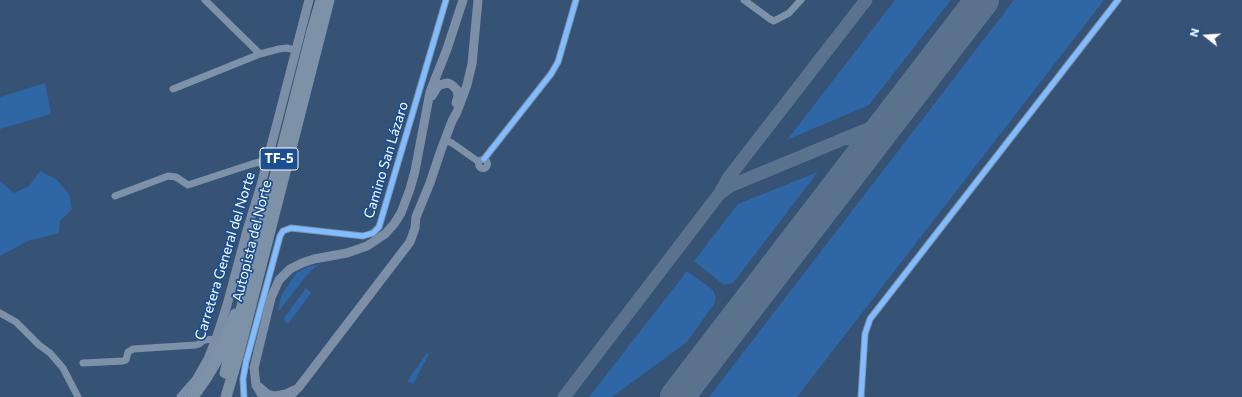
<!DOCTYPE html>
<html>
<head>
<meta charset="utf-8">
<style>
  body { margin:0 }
  #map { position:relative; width:1242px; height:397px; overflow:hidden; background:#365274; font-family:Commissioner,sans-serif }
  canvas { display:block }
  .north { position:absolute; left:1186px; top:16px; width:40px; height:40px; -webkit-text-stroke:3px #1b4f8f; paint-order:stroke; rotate:287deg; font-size:11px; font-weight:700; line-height:16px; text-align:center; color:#fff }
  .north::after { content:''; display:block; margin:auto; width:14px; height:18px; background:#fff; clip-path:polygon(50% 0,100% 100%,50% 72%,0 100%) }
</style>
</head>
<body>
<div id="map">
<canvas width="1242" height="397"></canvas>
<div class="north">N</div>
</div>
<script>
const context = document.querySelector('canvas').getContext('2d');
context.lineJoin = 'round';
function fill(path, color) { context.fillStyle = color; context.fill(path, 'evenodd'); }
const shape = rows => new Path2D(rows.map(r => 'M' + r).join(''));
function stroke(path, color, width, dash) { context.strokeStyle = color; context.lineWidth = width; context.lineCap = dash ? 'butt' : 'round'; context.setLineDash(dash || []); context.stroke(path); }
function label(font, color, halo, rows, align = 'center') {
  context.font = font + ' Commissioner,sans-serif'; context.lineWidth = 3.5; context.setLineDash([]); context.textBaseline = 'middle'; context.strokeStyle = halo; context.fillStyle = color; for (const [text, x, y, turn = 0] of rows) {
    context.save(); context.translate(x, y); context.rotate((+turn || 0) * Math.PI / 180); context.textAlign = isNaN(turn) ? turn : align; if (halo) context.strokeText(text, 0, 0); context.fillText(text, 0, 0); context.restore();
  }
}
fill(shape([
  [895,0,951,0,869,105,787,140],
  [1014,0,1104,0,797,397,709,397],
  [45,83,51,114,0,129,0,97],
  [40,171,56,179,69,194,72,209,60,221,59,233,28,241,0,256,0,181,14,193,29,186],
  [818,172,733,283,724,285,694,261,738,204],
  [321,264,314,268,306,276,278,312,281,296,296,273,308,267],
  [687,271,713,290,716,297,714,304,687,342,612,397,589,397],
  [306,288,311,293,288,324,285,321,284,318],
  [427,353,429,354,413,384,407,381]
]), '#2f66a5');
stroke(shape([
  [843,139,851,138,858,142,862,150,861,155,858,161],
  [722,192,730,186,875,126,898,107,910,94],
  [564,397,720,193,729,177,866,0]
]), '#5a728e', 13);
stroke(shape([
  [677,397,982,0]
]), '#5a728e', 34);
stroke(shape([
  [205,0,260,54,279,49,287,48,295,50],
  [744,0,770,19,774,21,789,13,801,0],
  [173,89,260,54],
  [445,140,452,143,479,162],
  [484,159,551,74,558,62,576,0],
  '478.5 164a4.5 4.5 0 1 1 9 0a4.5 4.5 0 1 1-9 0Z',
  [115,196,168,176,176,177,188,185,252,164,267,160],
  [0,313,16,322,39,345,50,353,63,368,78,397],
  [83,363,123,361,126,360,128,352,133,349,196,345,199,344,204,340,216,339],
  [244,397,243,379,246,362,280,236,283,231,291,228,363,236,373,233,379,227,446,0],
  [861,397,865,334,870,319,1118,0]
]), '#7d92a8', 7);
stroke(shape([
  [432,96,438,86,443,84,448,83,452,85,457,90,458,96,456,103],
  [259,387,267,394,275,396,286,394,294,390],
  [181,397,196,380,208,359,216,339,227,305,248,227,261,185,309,0],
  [263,397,256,385,254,368,271,298,279,280,290,269,302,263,314,259,347,253,367,246,385,234,394,224,401,213,410,189,415,171,430,92,447,49,463,0],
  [289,397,299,387,410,242,415,228,416,217,430,183,441,150,452,121,457,112,467,85,472,64,478,0]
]), '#7d8ea7', 9);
stroke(shape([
  [225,373,312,31,321,0],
  [193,397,207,377,216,362,235,314],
  [226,397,238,356,329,0]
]), '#7e92a7', 11);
stroke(shape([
  [484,159,551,74,558,62,576,0],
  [244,397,243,379,246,362,280,236,283,231,291,228,363,236,373,233,379,227,446,0],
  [861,397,865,334,870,319,1118,0]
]), '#80bcff', 5);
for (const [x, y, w] of [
  [279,159,38]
]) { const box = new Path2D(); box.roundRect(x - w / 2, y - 11, w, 22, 3); context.fillStyle = '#1b4f8f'; context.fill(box); stroke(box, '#fff', 1); }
label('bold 13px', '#fff', null, [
  ["TF-5",279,159]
]);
label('14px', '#fff', '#1b4f8f', [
  ["Camino San Lázaro",386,160,-73],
  ["Autopista del Norte",252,241,-76],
  ["Carretera General del Norte",225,256,-73]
]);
</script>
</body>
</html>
